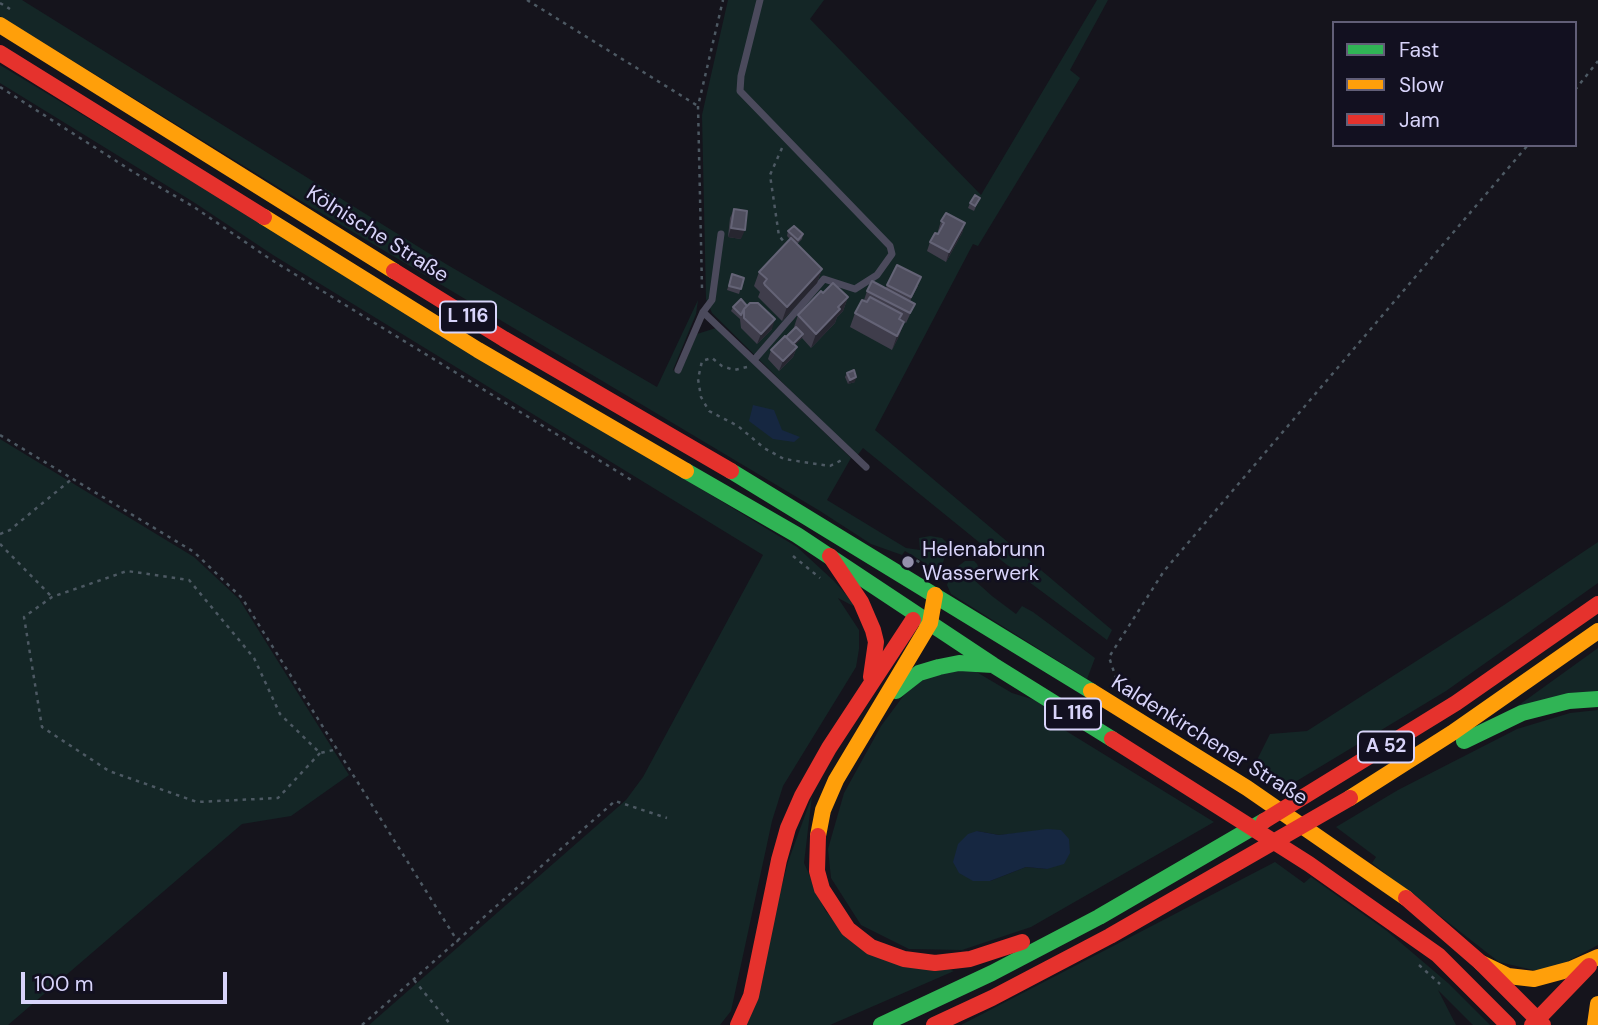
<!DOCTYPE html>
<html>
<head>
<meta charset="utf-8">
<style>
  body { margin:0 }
  #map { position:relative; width:1598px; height:1025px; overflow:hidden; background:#15141c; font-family:"DM Sans",sans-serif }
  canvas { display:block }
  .legend { position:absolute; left:1332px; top:21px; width:245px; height:126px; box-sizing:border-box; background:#121020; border:2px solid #615e77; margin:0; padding:9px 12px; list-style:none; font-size:21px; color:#d8d4fa }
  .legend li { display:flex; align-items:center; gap:14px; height:35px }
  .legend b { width:35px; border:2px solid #615e77 }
  .scale { position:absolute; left:21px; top:972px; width:206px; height:32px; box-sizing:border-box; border:4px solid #d8d4fa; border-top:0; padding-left:9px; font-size:21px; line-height:24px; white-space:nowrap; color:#d8d4fa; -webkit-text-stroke:5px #121020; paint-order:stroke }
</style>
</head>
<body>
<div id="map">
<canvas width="1598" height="1025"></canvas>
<ul class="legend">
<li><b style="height:9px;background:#30b455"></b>Fast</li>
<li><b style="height:9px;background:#ff9f0a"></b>Slow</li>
<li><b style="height:9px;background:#e5322d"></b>Jam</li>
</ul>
<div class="scale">100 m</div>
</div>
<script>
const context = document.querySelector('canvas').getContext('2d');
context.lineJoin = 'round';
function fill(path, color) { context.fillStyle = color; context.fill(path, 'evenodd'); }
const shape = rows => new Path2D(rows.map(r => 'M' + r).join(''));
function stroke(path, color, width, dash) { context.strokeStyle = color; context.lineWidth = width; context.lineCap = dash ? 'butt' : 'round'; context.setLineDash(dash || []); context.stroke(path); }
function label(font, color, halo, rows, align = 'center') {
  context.font = font + ' "DM Sans",sans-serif'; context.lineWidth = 5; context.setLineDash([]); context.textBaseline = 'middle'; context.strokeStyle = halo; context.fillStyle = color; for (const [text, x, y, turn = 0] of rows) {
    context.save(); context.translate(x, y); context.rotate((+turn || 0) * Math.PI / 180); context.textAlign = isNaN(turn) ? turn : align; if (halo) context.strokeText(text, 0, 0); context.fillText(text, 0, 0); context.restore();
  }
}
fill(shape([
  [0,0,22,0,446,264,657,387,698,300,696,314,673,370,680,373,697,334,716,328,851,458,827,500,906,548,920,550,919,538,930,536,942,538,946,542,947,551,942,565,938,571,905,551,902,555,871,544,820,511,296,198,0,16],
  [728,0,824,0,810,19,981,195,1097,0,1108,0,1070,70,1080,78,978,246,973,244,875,430,1112,630,1107,640,1017,573,863,448,857,456,712,313,706,299,702,115],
  [0,65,797,547,834,581,859,609,838,598,859,630,859,649,856,667,783,786,772,821,731,1011,720,1025,369,1025,626,800,643,777,763,555,273,255,195,203,0,83],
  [0,439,194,557,239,599,349,775,291,816,242,824,8,1025,0,1025],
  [1598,542,1598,583,1446,691,1280,791,1251,772,1270,734,1307,731,1504,605],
  [965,561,974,561,977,564,980,571,972,578,992,596,1016,614,1022,606,1033,612,1095,658,1087,679,951,594,947,585,953,570],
  [1598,648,1598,694,1512,710],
  [968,667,1012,693,1038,701,1063,718,1058,726,1214,822,1031,927,962,950,909,949,861,925,831,878,828,849,844,793,881,726,904,695,923,679],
  [977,831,999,835,1022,833,1047,869,1026,867,990,881],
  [1598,710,1598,945,1546,973,1499,962,1372,863,1376,857,1336,827,1398,790,1517,729,1570,713],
  [812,796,804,863,825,910,846,936,954,971,830,1025,745,1025,788,862],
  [1275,862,1304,883,1311,877,1387,931,1448,983,1490,1025,1473,1025,1438,990,1456,1025,961,1025]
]), '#142626');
fill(shape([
  [753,405,774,410,782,430,800,437,794,442,773,439,749,421],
  [1047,829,1061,830,1069,839,1070,853,1064,864,1047,869,1026,867,990,881,973,881,959,873,953,862,958,844,968,834,977,831,999,835]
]), '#162741');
stroke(shape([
  [527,0,698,106],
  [0,3,10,9],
  [0,87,135,173,194,207,270,259,633,481],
  [1575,90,1598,61],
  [782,148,770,175,779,236,788,246],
  [702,288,698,106,723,0],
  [747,367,734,370,722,366,712,358,702,361,698,379,701,397,709,411,738,426,764,448,784,459,830,466,844,459],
  [0,435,194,552,242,598,458,942],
  [0,534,10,530,73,478],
  [0,544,52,597],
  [793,556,820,578],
  [909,556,943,576],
  [1119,687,1109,657,1164,571,1528,145],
  [320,753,278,798,197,802,109,771,42,727,24,617,52,597,127,571,189,580,254,658,280,714,320,753,338,749],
  [1419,965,1440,984],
  [414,980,451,1025],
  [362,1025,615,801,667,818]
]), '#4d5963', 2.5, [3.5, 5]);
stroke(shape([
  [703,312,866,467],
  [754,360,824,279,855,289,877,275,892,254,890,246,740,91,741,76,760,0],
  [678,370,703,312,712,300,721,234]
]), '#4b4a5c', 7);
stroke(shape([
  [686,471,797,535,993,665,1112,739],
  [731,471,1091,691],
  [896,691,919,673,939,667,959,663,993,665],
  [1464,741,1522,713,1569,701,1598,699],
  [881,1025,992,973,1099,917,1264,821]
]), '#30b455', 16);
stroke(shape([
  [0,25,394,271],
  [264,217,478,350,686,471],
  [1091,691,1247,788,1406,898],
  [1350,798,1452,733,1598,631],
  [818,836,823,810,836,780,930,623,935,595],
  [1481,963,1508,976,1534,979,1571,969,1598,957],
  [1595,1025,1598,1004]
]), '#ff9f0a', 16);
stroke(shape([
  [0,53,264,217],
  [394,271,504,339,731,471],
  [830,556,861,602,873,630,876,642,871,677],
  [1112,739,1309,864,1438,955,1508,1025],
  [1264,821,1456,703,1598,604],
  [818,836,817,871,822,889,848,929,871,947,904,959,935,963,970,959,1022,942],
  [1406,898,1481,963,1543,1025],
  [738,1025,751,996,779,860,788,828,802,796,829,748,913,620],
  [934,1025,992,998,1110,936,1350,798],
  [1532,1025,1589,966]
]), '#e5322d', 16);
fill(shape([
  [980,198,974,211,968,208,970,203],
  [734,209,741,239,728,237,730,218],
  [941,221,965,223,962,233,946,262,927,251,930,242,939,232,938,231],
  [788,231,803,234,802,239,797,244,822,269,817,283,782,321,758,297,760,292,754,286,759,272,790,239,787,236],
  [732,274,744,278,739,294,727,290],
  [887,285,918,286,910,301,915,304,906,323,900,319,904,322,899,336,892,350,850,327,855,313,864,300,867,291,886,288],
  [823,293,848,297,843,311,837,317,835,323,811,348,802,338,794,345,797,347,793,357,779,371,768,359,771,350,793,330,798,315],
  [741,299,772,329,757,344,741,328,740,319,731,311,733,307],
  [847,373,855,382,848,384,845,377]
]), '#3f3d4b');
fill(shape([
  [965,223,962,233,946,262,949,252],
  [731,228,745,230,741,239,728,237],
  [822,269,817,283,782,321,787,307],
  [848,297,843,311,837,317,835,323,811,348,816,334],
  [775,319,772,329,757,344,761,334],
  [904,322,899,336,892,350,897,336],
  [803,334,802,338,788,352,790,347],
  [797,347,793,357,779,371,783,361],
  [856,377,855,382,848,384,850,380]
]), '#272630');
const building = shape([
  [975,195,980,198,975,206,970,203,975,195],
  [734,209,747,211,745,230,731,228,734,209],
  [946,213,965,223,949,252,930,242,935,233,938,234,944,223,941,221,946,213],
  [794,226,803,234,798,240,788,231,794,226],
  [791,238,822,269,787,307,765,285,764,283,767,279,759,272,791,238],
  [897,265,921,277,911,297,887,285,897,265],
  [732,274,744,278,741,289,729,286,732,274],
  [872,281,915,304,910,313,867,291,872,281],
  [833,283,848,297,838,307,840,309,816,334,798,315,821,291,823,293,833,283],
  [870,297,902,314,899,319,904,322,897,336,855,313,862,300,867,302,870,297],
  [741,299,747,306,744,309,741,315,733,307,741,299],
  [750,303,758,303,775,319,761,334,744,318,744,309,750,303],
  [796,327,803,334,793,344,786,337,796,327],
  [785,336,797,347,783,361,771,350,785,336],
  [854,370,856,377,850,380,847,373,854,370]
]);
fill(building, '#4f4e5e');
stroke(building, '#646376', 2);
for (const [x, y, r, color] of [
  [908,562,7,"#9491ac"]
]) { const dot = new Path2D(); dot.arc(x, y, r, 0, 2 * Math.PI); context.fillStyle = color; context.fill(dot); stroke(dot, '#121020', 2.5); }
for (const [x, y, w] of [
  [468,317,56],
  [1073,714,56],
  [1386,747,56]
]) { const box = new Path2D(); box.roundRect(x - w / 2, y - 15.5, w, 31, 5); context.fillStyle = '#121020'; context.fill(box); stroke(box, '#d8d4fa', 2); }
label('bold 19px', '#d8d4fa', null, [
  ["L 116",468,317],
  ["L 116",1073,714],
  ["A 52",1386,747]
]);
label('21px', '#d8d4fa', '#121020', [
  ["Kölnische Straße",377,235,32],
  ["Kaldenkirchener Straße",1209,741,32]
]);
label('21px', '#d8d4fa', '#121020', [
  ["Helenabrunn",922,550],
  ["Wasserwerk",922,574]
], 'left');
</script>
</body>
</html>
